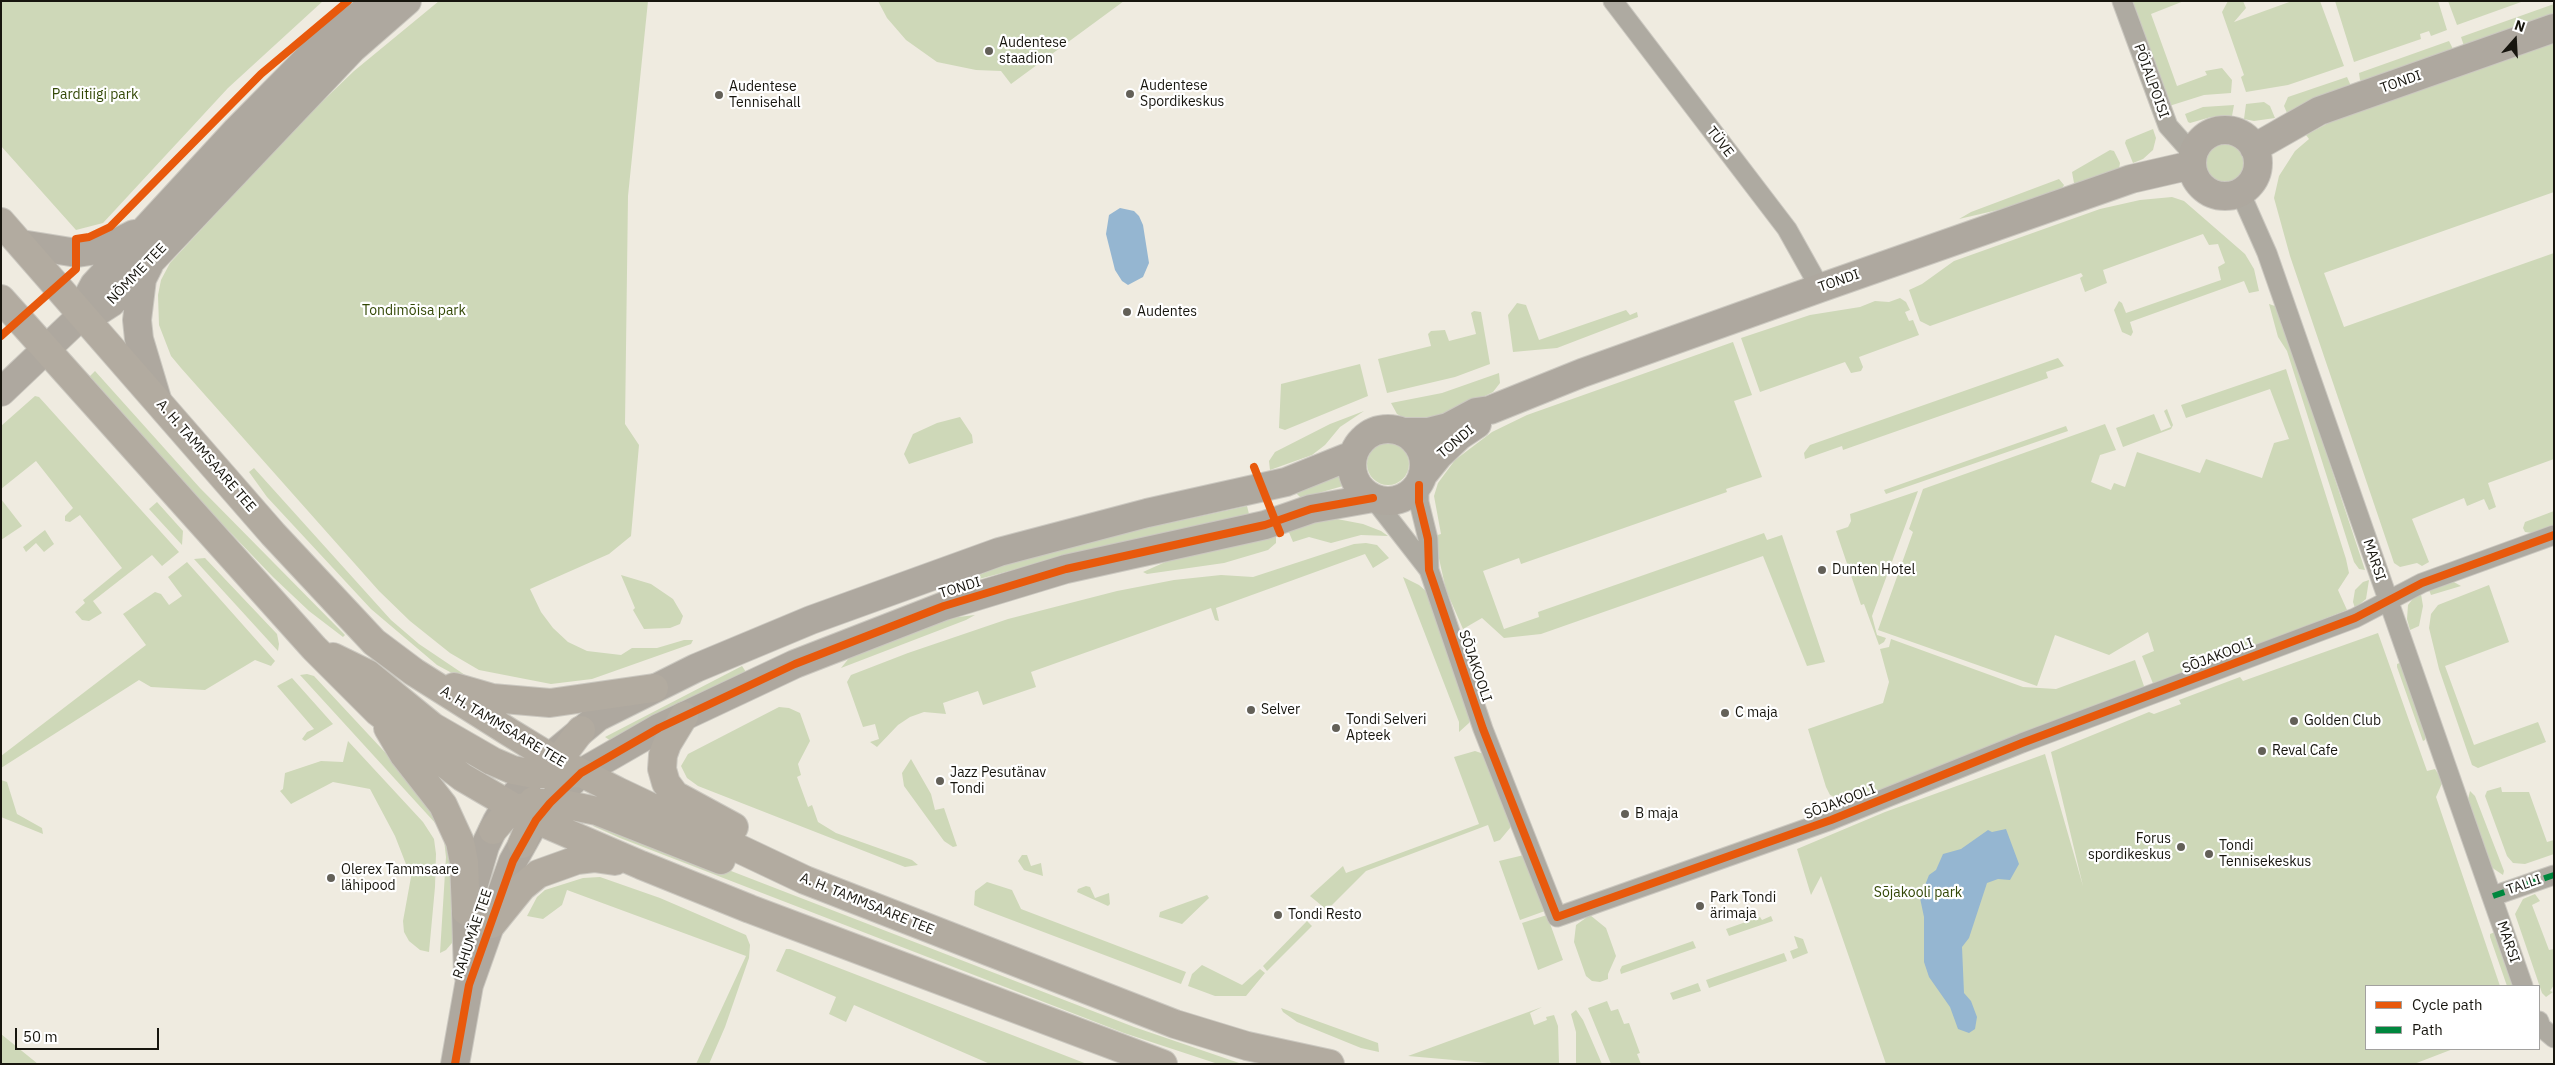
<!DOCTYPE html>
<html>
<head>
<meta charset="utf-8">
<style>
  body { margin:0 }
  #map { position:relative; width:2555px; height:1065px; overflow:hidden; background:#efebe0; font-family:"IBM Plex Sans",sans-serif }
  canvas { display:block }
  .frame { position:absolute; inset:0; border:2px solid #17150e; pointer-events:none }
  .legend { position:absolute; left:2365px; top:985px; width:175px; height:65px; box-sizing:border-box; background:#fff; border:1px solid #a2a19f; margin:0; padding:6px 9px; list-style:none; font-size:15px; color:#17150e }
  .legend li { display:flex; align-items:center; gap:10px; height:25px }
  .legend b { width:25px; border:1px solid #a2a19f }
  .north { position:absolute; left:2490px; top:15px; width:50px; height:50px; -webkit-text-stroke:4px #fff; paint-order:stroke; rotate:19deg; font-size:14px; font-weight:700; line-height:20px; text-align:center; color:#17150e }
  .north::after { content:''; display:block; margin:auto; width:18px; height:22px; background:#17150e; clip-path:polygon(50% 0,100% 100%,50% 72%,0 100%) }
  .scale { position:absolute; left:15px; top:1028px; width:144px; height:22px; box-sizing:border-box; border:2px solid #17150e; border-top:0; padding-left:6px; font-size:15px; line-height:18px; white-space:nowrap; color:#17150e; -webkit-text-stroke:4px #fff; paint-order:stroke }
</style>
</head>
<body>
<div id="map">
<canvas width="2555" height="1065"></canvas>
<div class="frame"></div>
<ul class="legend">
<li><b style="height:6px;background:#e8590c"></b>Cycle path</li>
<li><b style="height:6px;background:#00873e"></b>Path</li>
</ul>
<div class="north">N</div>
<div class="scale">50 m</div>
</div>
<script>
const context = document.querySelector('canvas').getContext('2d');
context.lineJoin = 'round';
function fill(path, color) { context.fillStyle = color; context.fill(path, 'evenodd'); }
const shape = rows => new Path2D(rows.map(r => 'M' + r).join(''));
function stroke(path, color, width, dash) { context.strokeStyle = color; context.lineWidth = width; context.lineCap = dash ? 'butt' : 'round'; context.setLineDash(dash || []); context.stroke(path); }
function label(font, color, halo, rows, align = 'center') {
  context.font = font + ' "IBM Plex Sans",sans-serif'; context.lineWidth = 4.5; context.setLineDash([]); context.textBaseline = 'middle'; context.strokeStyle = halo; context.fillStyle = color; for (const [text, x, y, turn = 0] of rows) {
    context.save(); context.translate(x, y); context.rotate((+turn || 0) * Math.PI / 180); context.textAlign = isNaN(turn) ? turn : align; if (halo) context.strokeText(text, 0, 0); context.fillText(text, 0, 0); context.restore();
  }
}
fill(shape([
  [1,1,323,1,228,88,103,223,76,230,1,146],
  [439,1,648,1,628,196,625,424,639,445,631,536,609,554,530,589,541,612,553,628,568,642,587,651,621,655,632,648,657,648,684,640,693,640,691,644,592,679,551,684,479,670,450,653,410,621,379,591,181,368,171,356,159,325,158,295,161,280,170,263,302,121,354,71],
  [878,1,1124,1,1011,84,1001,71,976,70,937,62,906,40,887,18],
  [2130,1,2184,1,2151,14,2177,86,2207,75,2205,71,2222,68,2232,80,2231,93,2204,95,2166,107],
  [2228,1,2243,1,2246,8,2234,22,2292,1,2320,1,2344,66,2288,85,2246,92,2241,77,2244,75,2222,12],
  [2335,1,2438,1,2447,30,2431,36,2429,31,2420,34,2421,39,2354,62],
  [2448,1,2524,1,2457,25],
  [2554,4,2554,13,2464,46,2461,37],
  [2449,41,2453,49,2363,81,2360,80,2359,73],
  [2554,41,2554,192,2324,273,2344,327,2554,253,2554,459,2488,483,2496,507,2489,510,2484,499,2467,506,2464,498,2412,519,2429,562,2422,566,2417,563,2400,567,2394,563,2391,554,2290,256,2274,198,2279,176,2295,151,2309,139,2306,135,2334,120],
  [2347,77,2351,86,2287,113,2284,106,2288,97],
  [2264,102,2270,106,2275,118,2254,121,2244,119,2246,104],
  [2234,105,2232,116,2211,117,2190,123,2188,122,2185,114,2203,107],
  [2153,129,2156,138,2153,150,2143,159,2133,163,2125,143,2126,140],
  '2204 164a21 21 0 1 1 42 0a21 21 0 1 1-42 0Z',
  [2110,150,2114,151,2120,163,2119,169,2077,184,2074,183,2072,172],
  [2059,179,2064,185,2061,190,2002,209,1959,219,1971,212],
  [2172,197,2184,201,2245,254,2254,269,2259,291,2249,293,2244,281,2130,322,2133,332,2131,336,2122,332,2114,310,2119,301,2122,303,2126,313,2221,280,2218,267,2225,263,2218,244,2209,245,2203,234,2103,270,2107,283,2085,292,2080,278,2083,276,2081,273,1930,326,1920,321,1909,290,1922,284,1954,261,2100,209,2140,200],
  [1900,298,1906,302,1910,310,1905,312,1909,321,1913,320,1919,335,1859,357,1863,367,1861,371,1851,373,1845,362,1760,392,1741,338,1810,315,1860,307,1875,301,1889,302],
  [1517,303,1526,305,1539,340,1626,310,1630,315,1637,312,1638,317,1557,348,1513,352,1508,315],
  [2269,304,2278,307,2365,570,2359,569,2354,562,2287,351,2278,337],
  [1474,311,1481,312,1490,364,1455,377,1387,393,1378,359,1431,346,1428,334,1431,331,1445,330,1449,341,1476,334,1471,313],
  [1733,342,1752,395,1734,401,1762,477,1726,489,1727,492,1521,564,1519,558,1483,571,1504,629,1539,617,1538,612,1764,533,1767,540,1782,535,1825,662,1807,666,1763,556,1541,634,1504,638,1482,618,1463,629,1446,590,1434,536,1441,534,1434,496,1438,483,1455,460,1492,432,1527,415],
  [2058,358,2064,366,2046,372,2048,378,1843,450,1842,446,1805,459,1804,453,1810,445],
  [1360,364,1368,396,1285,430,1279,428,1281,384],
  [2286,369,2346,559,2349,573,2338,590,2347,610,2154,686,2142,656,2154,651,2148,632,2109,655,2055,635,2037,686,1878,630,1913,532,1909,529,1923,489,2105,424,2116,450,2100,455,2091,482,2111,490,2114,483,2125,487,2137,452,2200,473,2206,459,2262,478,2274,443,2289,439,2270,389,2186,418,2181,405],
  [95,371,200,488,345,635,343,637,309,611,273,577,204,505,89,377],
  [1499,373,1500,383,1493,392,1441,418,1406,419,1397,414,1391,403,1442,393],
  [35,396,39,397,179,552,162,566,152,555,93,601,102,613,89,621,82,620,75,612,85,603,83,600,122,568,80,515,70,522,65,521,65,516,73,508,36,461,1,489,1,426],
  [2167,409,2173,425,2171,429,2123,447,2116,428,2154,414,2161,431,2171,427,2164,411],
  [1364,411,1340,427,1325,445,1312,455,1270,470,1269,461,1275,452,1330,424],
  [960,417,972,435,973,443,909,464,904,454,913,434,937,423],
  [2066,426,2068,431,1886,494,1884,490],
  '1367 464a21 21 0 1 1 42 0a21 21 0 1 1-42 0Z',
  [254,468,391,620,419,644,468,677,463,679,437,665,371,609,267,497,249,472],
  [1339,473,1343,486,1301,498,1297,494,1297,492],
  [1918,491,1872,616,1877,635,1886,638,1884,642,1879,645,1864,604,1861,605,1836,531,1848,527,1851,521,1850,514],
  [1,499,22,526,1,540],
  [157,502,183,531,182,545,149,509],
  [1247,506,1249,514,1071,555,979,579,979,575,1015,559,1063,546],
  [2554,511,2554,525,2532,533,2525,532,2523,528,2525,522],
  [1337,519,1363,524,1381,531,1388,536,1361,535,1331,543,1309,537,1293,542,1288,530,1309,523],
  [45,530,54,544,44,552,36,543,26,552,23,547],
  [1276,534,1276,543,1268,550,1224,563,1147,574,1143,572,1172,559],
  [1366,543,1377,545,1389,558,1373,568,1365,554,1216,608,1219,621,1215,620,1211,608,1031,672,1036,687,983,705,978,691,943,703,946,714,924,712,910,717,898,725,877,747,870,742,879,739,875,724,863,727,847,682,851,675,908,653,1008,619,1117,591,1174,580,1221,575,1253,577,1354,544],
  [205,558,277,634,279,644,278,651,194,559],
  [187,562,275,661,271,666,255,660,205,690,151,687,139,680,1,768,1,756,146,645,123,614,155,592,161,594,169,605,182,596,168,577],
  [621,575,651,584,673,599,683,616,680,624,670,628,644,629,633,610,635,608],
  [1403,577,1419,585,1427,592,1471,716,1469,723,1459,732,1459,722],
  [2369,580,2366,599,2355,608,2353,602,2355,590,2363,582],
  [2452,581,2461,586,2431,595,2429,590],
  [2489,585,2509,642,2445,666,2474,745,2538,722,2546,742,2478,768,2472,765,2439,669,2429,628,2431,614,2438,605],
  [2421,594,2423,606,2419,626,2410,630,2407,619,2408,605,2415,596],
  [975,615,966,620,841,668,854,652,950,618],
  [2378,633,2427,771,2435,769,2443,781,2436,797,2500,986,2366,986,2366,1049,2453,1049,2414,1064,1886,1064,1821,876,1811,895,1797,849,1885,812,2045,754,2083,886,2051,752,2149,712,2154,714,2181,704,2179,700,2240,677,2243,681],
  [1891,639,2023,687,2056,689,2135,660,2145,689,1860,798,1843,801,1830,795,1826,787,1808,729,1883,703,1889,682,1880,649,1889,647],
  [2402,662,2426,734,2425,740,2423,741,2397,667,2397,664],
  [742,666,746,672,611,741,605,737],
  [307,674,314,676,422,792,437,825,300,675],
  [292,678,333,724,305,741,302,739,307,732,314,729,277,686],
  [779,707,789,708,800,713,810,741,798,764,801,775,797,777,808,807,812,805,818,822,836,833,912,860,918,865,905,867,698,786,687,778,681,766,688,754],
  [348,741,423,822,434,839,436,854,435,887,429,952,420,950,409,941,404,932,403,921,411,877,395,836,370,789,333,782,291,804,280,791,283,789,285,773,321,761,343,762],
  [1475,751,1484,754,1511,813,1510,828,1500,840,1494,842,1488,825,1366,871,1327,910,1310,896,1343,866,1346,873,1479,824,1454,757],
  [911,759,931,794,935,810,944,808,957,846,953,847,944,841,904,786,902,773],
  [1,780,7,782,17,814,42,828,43,834,1,817],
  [2501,787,2502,792,2529,792,2547,842,2554,840,2554,854,2525,864,2513,863,2507,856,2485,796,2487,791],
  [2470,791,2475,796,2504,871,2503,875,2491,867,2468,799],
  [597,821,713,864,1134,1027,1242,1064,1218,1064,1124,1033,620,838,593,826],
  [450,836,456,912,452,943,446,950,440,953,446,857,444,840],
  [1022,855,1027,855,1031,866,1041,863,1043,876,1024,870,1018,861],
  [1524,855,1545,911,1520,920,1499,861],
  [600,877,660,898,746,935,750,945,749,958,725,1027,709,1064,696,1064,746,956,567,890,562,905,543,919,527,916,537,897,545,890,583,878],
  [987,882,1012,890,1021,909,1186,972,1181,984,980,908,974,905,975,891],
  [1086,886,1090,887,1095,898,1109,893,1110,904,1108,906,1077,892,1078,889],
  [2535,894,2540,901,2532,905,2549,950,2554,949,2554,985,2550,991,2553,992,2546,997,2542,993,2515,914,2523,899],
  [1207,895,1209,898,1182,924,1159,917,1160,912],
  [1547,915,1563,960,1538,970,1522,923],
  [1590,915,1606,928,1616,956,1608,974,1608,979,1600,982,1592,981,1586,976,1574,942,1576,925],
  [1771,916,1773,921,1729,936,1726,929,1760,917,1762,920],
  [1307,921,1312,926,1267,971,1263,966],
  [2495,932,2514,986,2507,986,2490,937,2490,934],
  [1794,936,1803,939,1808,953,1793,959,1790,951,1798,948],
  [1693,941,1696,948,1621,974,1620,970,1622,966],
  [786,949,790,949,1087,1064,990,1064,854,1005,846,1022,829,1014,836,997,776,971],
  [1784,953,1787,961,1709,988,1706,980],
  [1202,965,1242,985,1260,969,1265,973,1246,996,1215,996,1188,986,1192,974],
  [1698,983,1701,991,1673,1000,1670,993],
  [1607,1001,1611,1011,1618,1009,1624,1024,1629,1023,1640,1053,1637,1054,1641,1064,1611,1064,1588,1008],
  [1542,1007,1530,1013,1534,1025,1547,1020,1546,1017,1554,1015,1558,1026,1559,1064,1499,1064,1408,1056],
  [1281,1008,1378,1043,1379,1052,1361,1048,1297,1022,1283,1012],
  [1576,1010,1583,1020,1602,1064,1576,1064,1576,1032,1571,1014],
  [1,1034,38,1064,1,1064]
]), '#ced8b8');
fill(shape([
  [1120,208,1134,211,1139,216,1143,225,1149,263,1143,277,1128,285,1122,281,1115,270,1106,234,1109,215],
  [2006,829,2019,864,2010,880,1998,879,1987,883,1969,938,1962,947,1964,993,1971,1001,1977,1017,1975,1029,1969,1033,1958,1029,1950,1007,1929,977,1924,962,1924,917,1920,898,1929,875,1936,870,1943,854,1961,849,1988,830,1992,832]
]), '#95b6d1');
const street = shape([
  [1613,1,1787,229,1820,288],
  [2122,1,2168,126,2193,154],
  [2240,192,2267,253,2523,986],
  [1419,485,1419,502,1428,539,1429,570,1483,729,1557,917,1831,820,2022,743,2355,618,2422,583,2554,535],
  [1373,498,1429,570],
  [2493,896,2554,875],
  [2539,1021,2541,1027,2554,1038]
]);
const secondary = shape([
  '2192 163a33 33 0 1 1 66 0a33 33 0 1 1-66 0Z',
  [2254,148,2319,111,2554,28],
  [21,244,77,253,104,249,134,234],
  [149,265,142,279,137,320,139,339,157,399],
  [82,315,97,312,111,303,352,49,407,1],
  [82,315,86,300,94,285,237,130,318,48,377,1],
  [1,392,82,315],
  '1352 465a36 36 0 1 1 72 0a36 36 0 1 1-72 0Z',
  [1402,432,1428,432,1448,427,1476,412,1490,410,1582,373,1820,288,2131,179,2192,165],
  [1422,476,1439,455,1459,436,1477,424],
  [468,974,466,911,485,846,497,821,507,804,550,757,598,717,696,668,811,620,999,552,1147,513,1286,482,1353,455],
  [455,1064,469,985,513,861,536,820,550,803,581,773,659,728,795,664,944,606,1066,569,1265,525,1311,509,1373,498]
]);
const primary = shape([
  [1,222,273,534,374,642,414,672,509,732,550,757,617,791,805,880,1175,1024,1247,1046,1330,1064],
  [1,299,314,648,378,712,462,777,532,818,641,865,750,909,1163,1064],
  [333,657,368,674,433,727,492,761,513,770,534,774,579,773],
  [454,687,492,698,550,703,654,688],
  [684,716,667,744,663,755,662,769,666,783,675,795,734,827],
  [388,728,404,755,443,805,460,842,464,862,466,911],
  [554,778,566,750,581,730],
  [493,830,506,815,516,809,541,803,563,804,597,811,721,860],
  [522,844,530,825,533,801],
  [492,924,522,887,538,874,577,860,594,858,615,861]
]);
stroke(street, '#cbc8c0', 21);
stroke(secondary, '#cbc8c0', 30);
stroke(primary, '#cbc8c0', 30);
stroke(street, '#aeaaa1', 19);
stroke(secondary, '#aea89f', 28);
stroke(primary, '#b2aba0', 28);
stroke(shape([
  [2493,896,2554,875]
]), '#00873e', 6, [12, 6]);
stroke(shape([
  [1,336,76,269,76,239,89,237,110,227,261,74,348,1],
  [1254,467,1280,533],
  [1419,485,1419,502,1428,539,1429,570,1483,729,1557,917,1831,820,2022,743,2355,618,2422,583,2554,535],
  [455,1064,469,985,513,861,536,820,550,803,581,773,659,728,795,664,944,606,1066,569,1265,525,1311,509,1373,498]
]), '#e8590c', 8);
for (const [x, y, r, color] of [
  [989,51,5,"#636058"],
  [1130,94,5,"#636058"],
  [719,95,5,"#636058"],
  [1127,312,5,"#636058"],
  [1822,570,5,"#636058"],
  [1251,710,5,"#636058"],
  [1725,713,5,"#636058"],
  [2294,721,5,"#636058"],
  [1336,728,5,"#636058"],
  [2262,751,5,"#636058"],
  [940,781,5,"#636058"],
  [1625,814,5,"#636058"],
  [2181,847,5,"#636058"],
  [2209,854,5,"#636058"],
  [331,878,5,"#636058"],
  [1700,906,5,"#636058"],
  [1278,915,5,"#636058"]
]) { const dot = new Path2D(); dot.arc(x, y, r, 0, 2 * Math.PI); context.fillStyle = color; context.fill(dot); stroke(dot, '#fff', 2); }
label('14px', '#17150e', '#fff', [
  ["Audentese",999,43],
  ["staadion",999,59],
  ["Audentese",1140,86],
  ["Spordikeskus",1140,102],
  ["Audentese",729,87],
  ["Tennisehall",729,103],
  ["Audentes",1137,312],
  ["Dunten Hotel",1832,570],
  ["Selver",1261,710],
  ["C maja",1735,713],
  ["Tondi Selveri",1346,720],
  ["Apteek",1346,736],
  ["Golden Club",2304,721],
  ["Reval Cafe",2272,751],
  ["Jazz Pesutänav",950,773],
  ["Tondi",950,789],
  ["B maja",1635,814],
  ["Forus",2171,839,"right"],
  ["spordikeskus",2171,855,"right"],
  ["Tondi",2219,846],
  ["Tennisekeskus",2219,862],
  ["Olerex Tammsaare",341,870],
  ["lähipood",341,886],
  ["Park Tondi",1710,898],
  ["ärimaja",1710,914],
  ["Tondi Resto",1288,915]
], 'left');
label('14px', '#17150e', '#fff', [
  ["PÖIALPOISI",2151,81,70],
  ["TONDI",2401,82,-19],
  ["TÜVE",1720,142,52],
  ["NÕMME TEE",137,274,-46],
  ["TONDI",1839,281,-19],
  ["TONDI",1456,442,-40],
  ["A. H. TAMMSAARE TEE",206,456,49],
  ["MARSI",2374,560,71],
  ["TONDI",960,588,-17],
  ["SÕJAKOOLI",2218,656,-21],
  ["SÕJAKOOLI",1475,666,71],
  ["A. H. TAMMSAARE TEE",503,727,31],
  ["SÕJAKOOLI",1840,802,-21],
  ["TALLI",2524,885,-19],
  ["A. H. TAMMSAARE TEE",867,904,22],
  ["RAHUMÄE TEE",473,934,-71],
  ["MARSI",2508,942,71]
]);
label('14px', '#334806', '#fff', [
  ["Parditiigi park",95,95],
  ["Tondimõisa park",414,311],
  ["Sõjakooli park",1918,893]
]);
</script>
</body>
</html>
